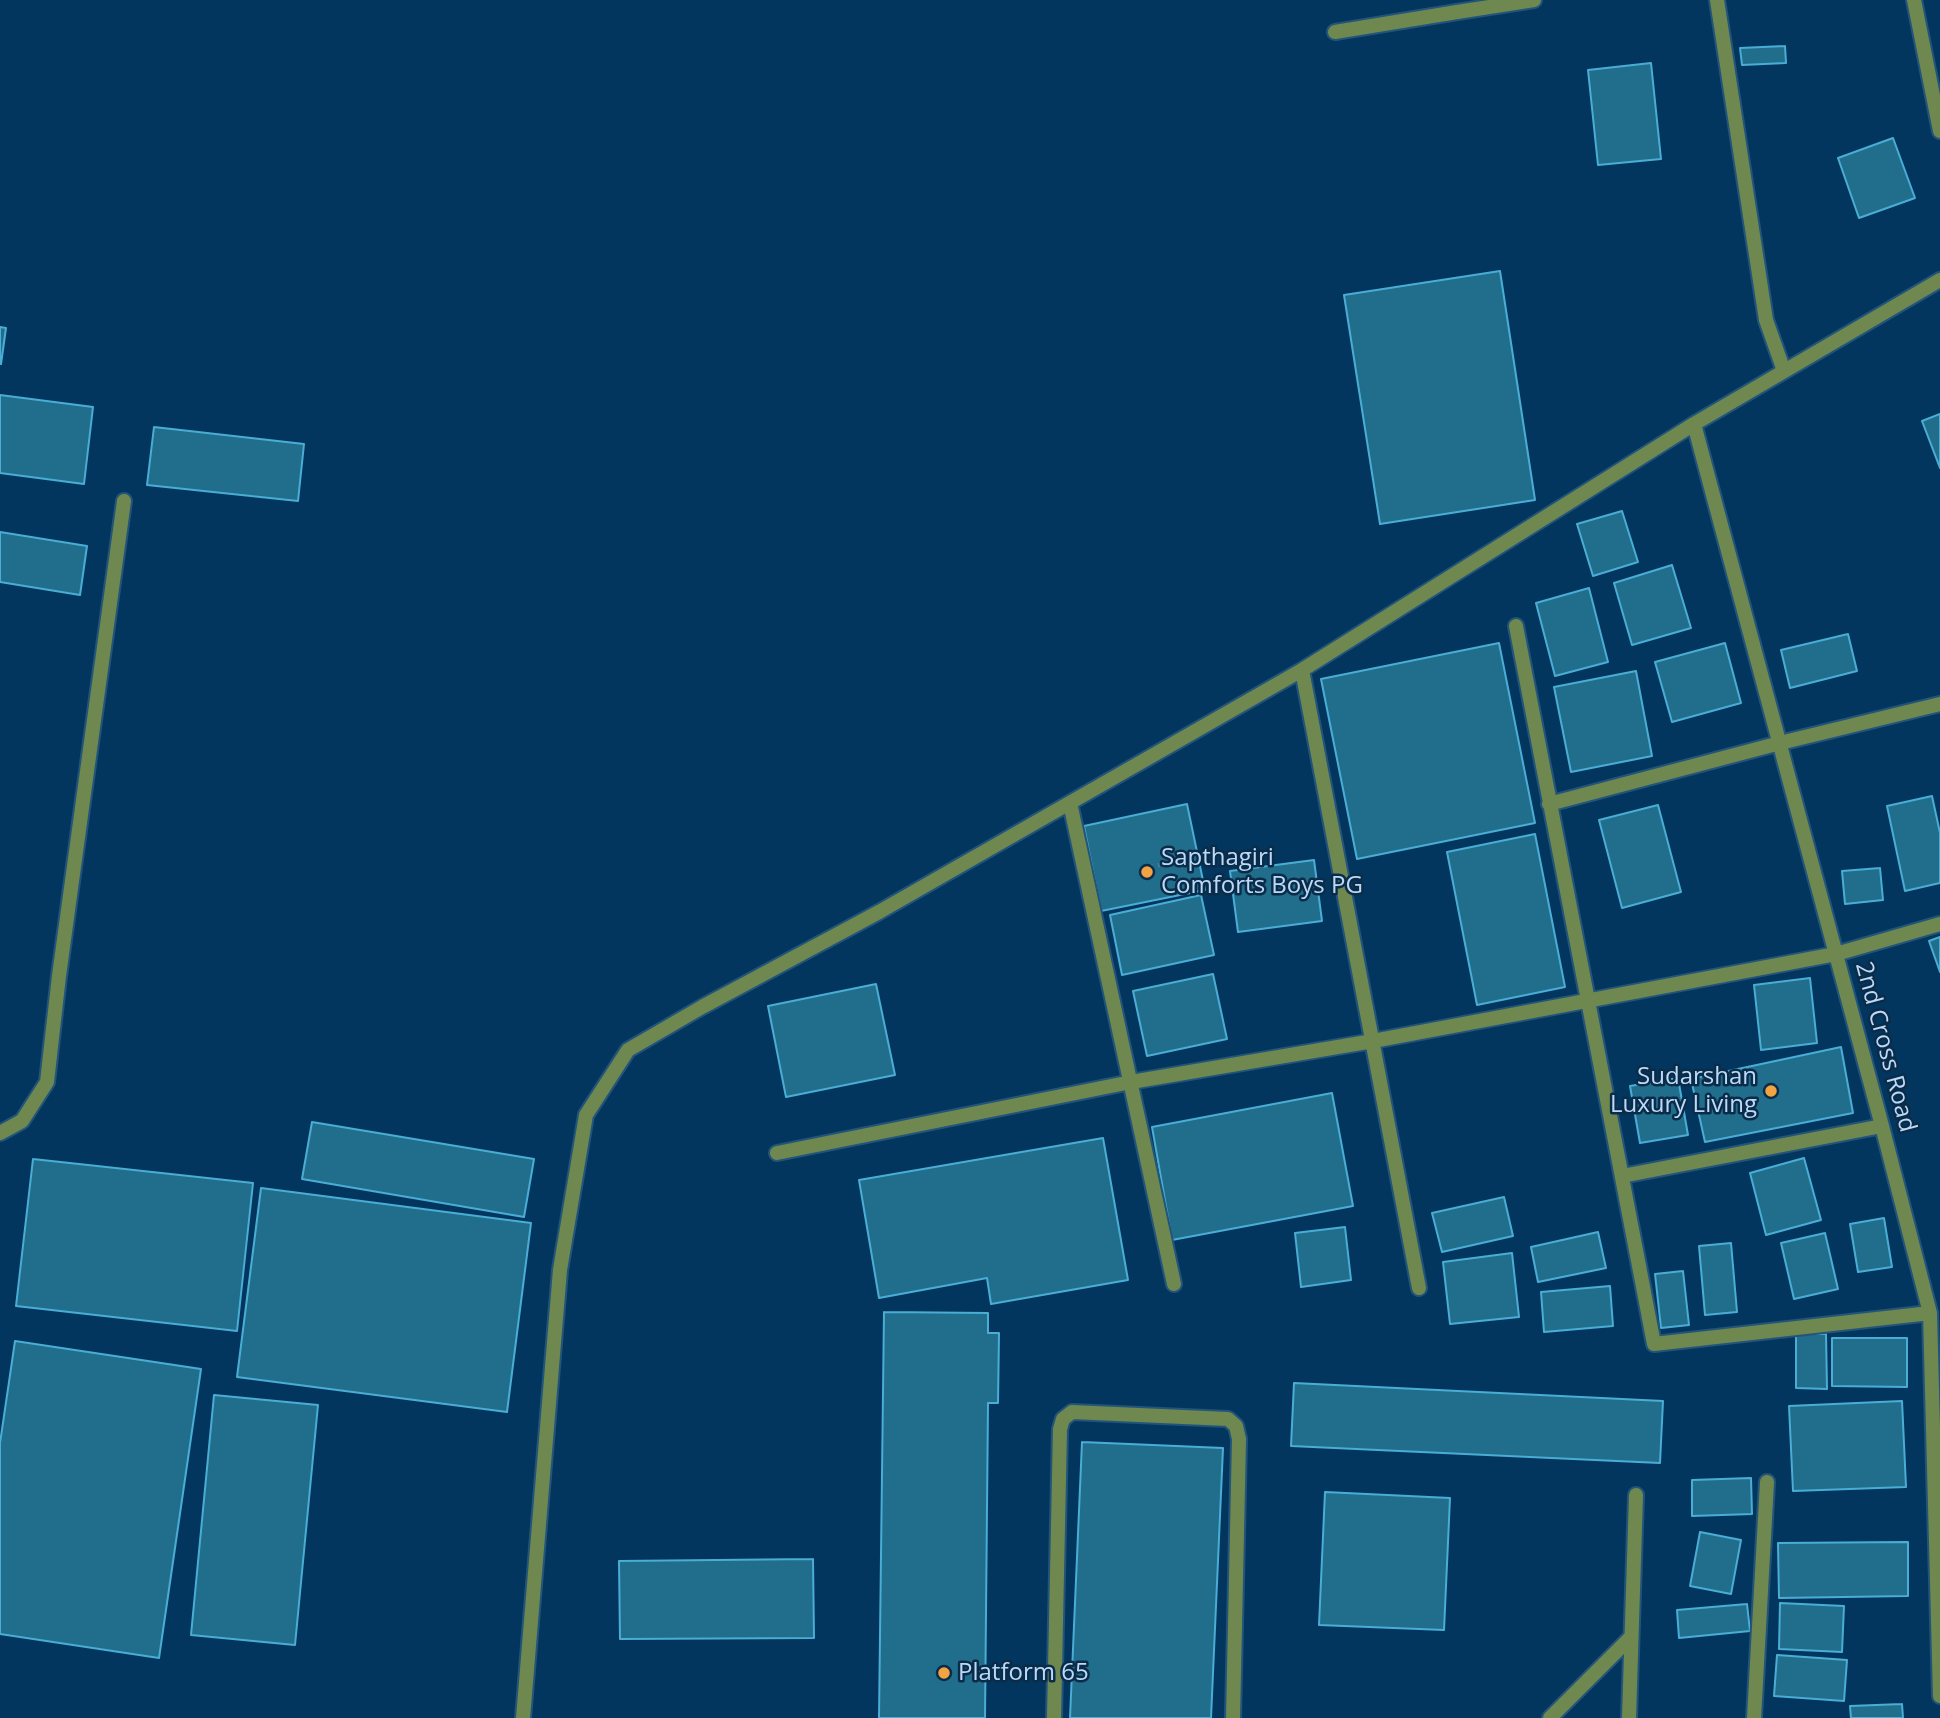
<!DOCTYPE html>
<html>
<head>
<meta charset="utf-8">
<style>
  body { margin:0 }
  canvas { display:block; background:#02365e }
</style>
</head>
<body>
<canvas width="1940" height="1718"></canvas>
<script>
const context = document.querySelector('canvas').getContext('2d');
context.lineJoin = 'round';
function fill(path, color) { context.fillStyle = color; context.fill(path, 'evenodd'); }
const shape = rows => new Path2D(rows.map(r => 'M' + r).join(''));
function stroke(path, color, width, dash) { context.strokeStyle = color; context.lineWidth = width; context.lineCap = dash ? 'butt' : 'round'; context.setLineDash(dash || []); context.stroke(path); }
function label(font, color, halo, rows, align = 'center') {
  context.font = font + ' "Open Sans",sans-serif'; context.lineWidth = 5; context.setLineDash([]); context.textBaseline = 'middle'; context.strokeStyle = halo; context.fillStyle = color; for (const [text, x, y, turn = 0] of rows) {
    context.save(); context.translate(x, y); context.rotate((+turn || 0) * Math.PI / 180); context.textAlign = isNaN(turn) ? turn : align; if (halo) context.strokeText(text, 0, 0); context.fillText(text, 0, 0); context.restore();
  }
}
const building = shape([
  [1785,46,1786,63,1742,65,1740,48,1785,46],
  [1651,63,1661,159,1598,165,1588,70,1651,63],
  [1893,138,1915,198,1859,218,1838,158,1893,138],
  [1500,271,1535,500,1380,524,1344,295,1500,271],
  [0,327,6,328,1,364,0,364,0,327],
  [0,395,93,407,84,484,0,473,0,395],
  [1940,414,1940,468,1922,421,1940,414],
  [154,427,304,444,298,501,147,485,154,427],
  [1622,511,1638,562,1593,576,1577,524,1622,511],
  [0,532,87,546,80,595,0,582,0,532],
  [1672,565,1691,628,1632,645,1614,583,1672,565],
  [1589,588,1608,662,1555,676,1536,603,1589,588],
  [1848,634,1857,671,1790,688,1781,650,1848,634],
  [1499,643,1535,823,1357,859,1321,679,1499,643],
  [1725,643,1741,703,1672,722,1655,662,1725,643],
  [1636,671,1652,756,1571,772,1554,687,1636,671],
  [1932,796,1940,833,1940,883,1905,891,1887,806,1932,796],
  [1187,804,1205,890,1101,911,1084,826,1187,804],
  [1658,805,1681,892,1622,908,1599,820,1658,805],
  [1535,834,1565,987,1477,1005,1447,852,1535,834],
  [1314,860,1322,921,1238,932,1230,871,1314,860],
  [1880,868,1883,900,1845,904,1842,871,1880,868],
  [1201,895,1214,955,1122,975,1110,915,1201,895],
  [1940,937,1940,972,1929,941,1940,937],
  [1213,974,1227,1039,1147,1056,1133,991,1213,974],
  [1810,978,1817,1043,1761,1050,1754,985,1810,978],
  [876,984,895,1075,786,1097,768,1006,876,984],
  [1841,1047,1853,1113,1705,1142,1691,1079,1841,1047],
  [1678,1078,1688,1135,1640,1143,1630,1086,1678,1078],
  [1332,1093,1353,1206,1172,1240,1152,1127,1332,1093],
  [312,1122,534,1159,524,1217,302,1179,312,1122],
  [1103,1138,1128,1280,991,1304,987,1278,879,1298,859,1180,1103,1138],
  [1804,1158,1821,1220,1766,1235,1750,1173,1804,1158],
  [33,1159,253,1183,237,1331,16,1306,33,1159],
  [261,1188,531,1223,507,1412,237,1377,261,1188],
  [1504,1197,1513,1236,1442,1252,1432,1213,1504,1197],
  [1884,1218,1892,1267,1858,1272,1850,1224,1884,1218],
  [1345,1227,1351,1280,1301,1287,1295,1233,1345,1227],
  [1598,1232,1606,1268,1538,1282,1531,1247,1598,1232],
  [1825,1233,1838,1289,1794,1299,1781,1243,1825,1233],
  [1731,1243,1737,1312,1705,1315,1699,1246,1731,1243],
  [1512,1253,1519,1317,1450,1324,1443,1262,1512,1253],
  [1683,1271,1689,1325,1661,1328,1655,1274,1683,1271],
  [1610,1286,1613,1326,1544,1332,1541,1292,1610,1286],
  [884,1312,988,1313,988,1333,999,1333,998,1403,988,1403,985,1718,879,1718,884,1312],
  [1796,1334,1826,1334,1827,1389,1796,1388,1796,1334],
  [1832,1338,1907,1338,1907,1387,1832,1386,1832,1338],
  [15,1341,201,1369,159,1658,0,1634,0,1443,15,1341],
  [1294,1383,1663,1401,1660,1463,1291,1446,1294,1383],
  [214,1395,318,1405,295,1645,191,1635,214,1395],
  [1902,1401,1906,1487,1793,1491,1789,1406,1902,1401],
  [1082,1442,1223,1448,1211,1718,1070,1718,1082,1442],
  [1751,1478,1752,1514,1692,1516,1692,1480,1751,1478],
  [1325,1492,1450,1498,1444,1630,1319,1625,1325,1492],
  [1700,1532,1741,1540,1731,1594,1690,1586,1700,1532],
  [1908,1542,1908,1596,1779,1598,1778,1543,1908,1542],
  [813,1559,814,1638,620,1639,619,1561,813,1559],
  [1780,1603,1844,1606,1842,1652,1779,1649,1780,1603],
  [1747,1604,1750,1631,1679,1638,1677,1610,1747,1604],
  [1777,1655,1847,1660,1844,1701,1774,1696,1777,1655],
  [1902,1704,1903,1718,1851,1718,1850,1706,1902,1704]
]);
fill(building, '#206e8c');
stroke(building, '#4aadd5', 2);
const service = shape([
  [1335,32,1457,12],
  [0,1133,22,1121,47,1082,59,976,124,501],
  [1054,1718,1060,1429,1063,1419,1072,1412,1228,1419,1236,1426,1239,1439,1233,1718],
  [1550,1718,1631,1637],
  [1629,1718,1636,1495]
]);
const minor = shape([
  [1717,0,1766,320,1784,371],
  [1914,0,1940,131],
  [1457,12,1534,0],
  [1694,424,1882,1126,1930,1313,1940,1696],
  [1516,626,1654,1344,1930,1313],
  [1302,670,1419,1288],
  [1070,803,1174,1284],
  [1549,804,1780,743,1940,704],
  [777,1153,1131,1082,1373,1041,1836,954,1940,924],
  [1622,1176,1882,1126],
  [523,1718,560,1270,586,1115,628,1050,702,1007,879,912,1302,670,1694,424,1940,280],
  [1754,1718,1767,1482]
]);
stroke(service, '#23547a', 18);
stroke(minor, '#23547a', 18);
stroke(shape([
  [1144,868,1175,862]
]), '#4c779c', 4.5, [2, 5]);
stroke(service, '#6f884f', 14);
stroke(minor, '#6f884f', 14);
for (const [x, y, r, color] of [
  [1147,872,7,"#f3a442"],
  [1771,1091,7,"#f3a442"],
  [944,1673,7,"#f3a442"]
]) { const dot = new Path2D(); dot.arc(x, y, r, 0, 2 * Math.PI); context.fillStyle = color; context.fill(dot); stroke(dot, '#0b2c49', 2.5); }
label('24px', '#bbdaf9', '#0b2c49', [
  ["Sapthagiri",1161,858],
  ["Comforts Boys PG",1161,886],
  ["Sudarshan",1757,1077,"right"],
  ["Luxury Living",1757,1105,"right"],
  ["Platform 65",958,1673]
], 'left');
label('24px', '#bbdaf9', '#0b2c49', [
  ["2nd Cross Road",1885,1047,75]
]);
</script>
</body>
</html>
